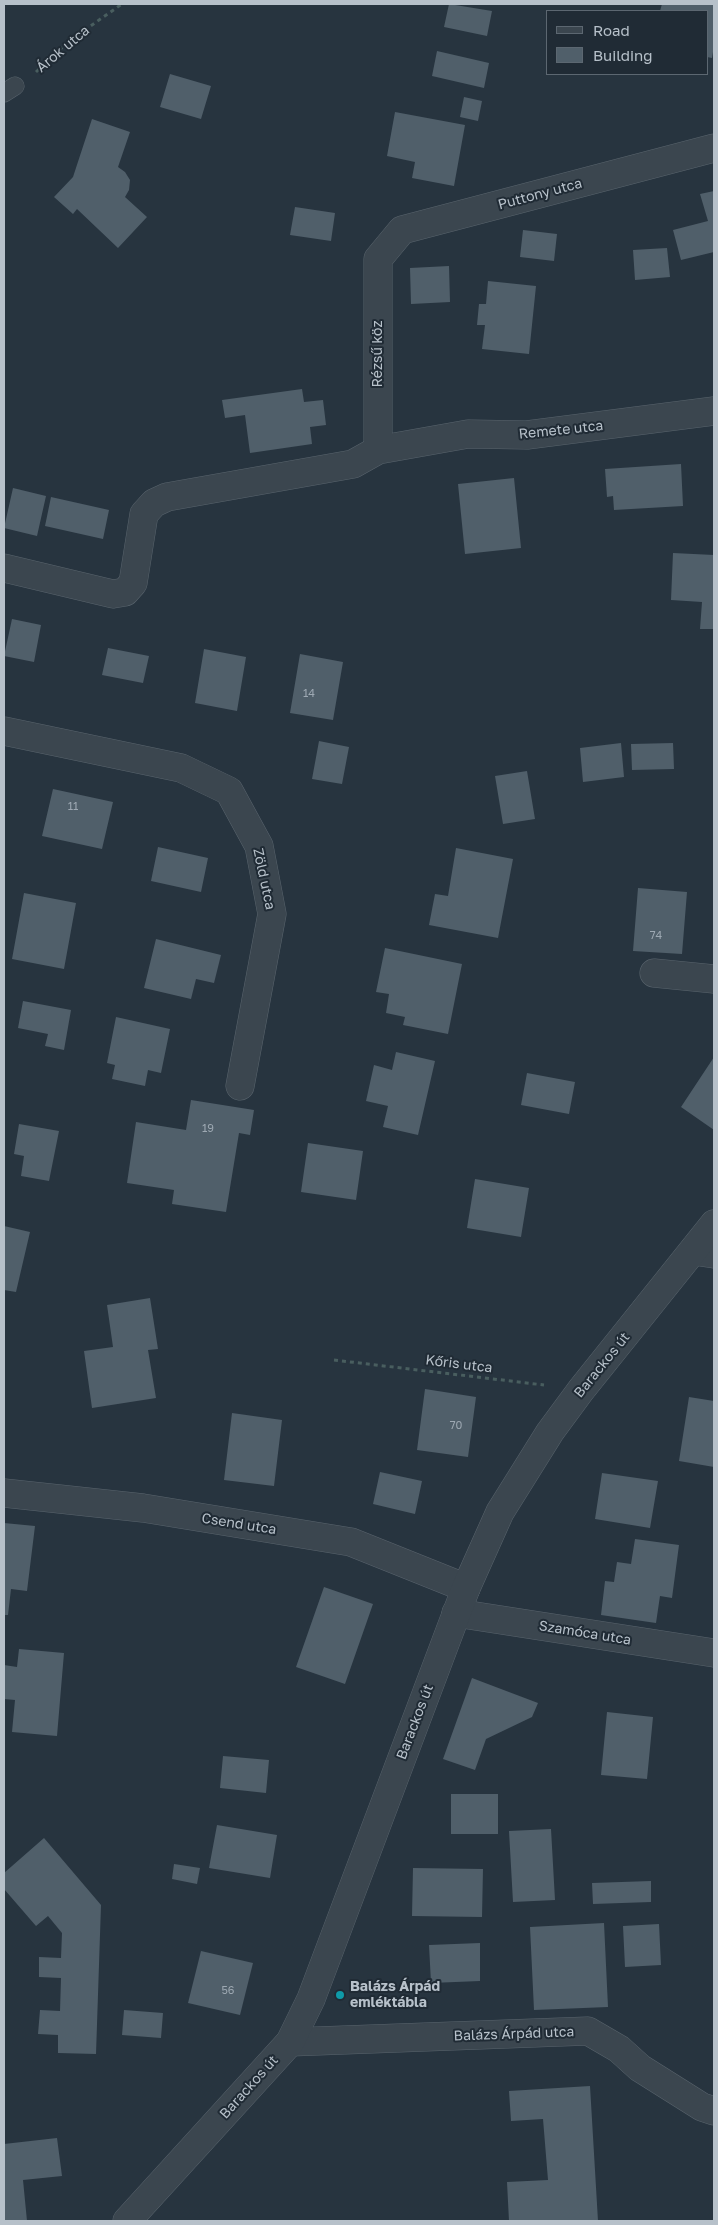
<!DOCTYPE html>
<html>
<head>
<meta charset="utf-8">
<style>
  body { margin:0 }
  #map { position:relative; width:718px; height:2225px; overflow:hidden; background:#27343f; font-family:"Golos Text",sans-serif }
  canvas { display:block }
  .frame { position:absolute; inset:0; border:5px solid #b7c1ca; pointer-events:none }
  .legend { position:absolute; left:546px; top:10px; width:162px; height:65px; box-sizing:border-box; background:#202b35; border:1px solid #5c6771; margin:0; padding:6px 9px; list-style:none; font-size:15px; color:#b7c1ca }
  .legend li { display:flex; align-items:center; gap:10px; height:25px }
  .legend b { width:25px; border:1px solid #5c6771 }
</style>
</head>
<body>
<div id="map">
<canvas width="718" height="2225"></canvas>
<div class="frame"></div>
<ul class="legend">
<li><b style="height:6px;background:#3b464f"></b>Road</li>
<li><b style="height:14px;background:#505f6a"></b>Building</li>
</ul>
</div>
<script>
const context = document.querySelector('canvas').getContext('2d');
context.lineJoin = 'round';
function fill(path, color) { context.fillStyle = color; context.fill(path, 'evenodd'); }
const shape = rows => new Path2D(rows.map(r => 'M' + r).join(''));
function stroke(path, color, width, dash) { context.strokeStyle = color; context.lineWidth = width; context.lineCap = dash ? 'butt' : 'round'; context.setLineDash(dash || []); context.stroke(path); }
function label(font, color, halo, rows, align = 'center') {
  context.font = font + ' "Golos Text",sans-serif'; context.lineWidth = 4; context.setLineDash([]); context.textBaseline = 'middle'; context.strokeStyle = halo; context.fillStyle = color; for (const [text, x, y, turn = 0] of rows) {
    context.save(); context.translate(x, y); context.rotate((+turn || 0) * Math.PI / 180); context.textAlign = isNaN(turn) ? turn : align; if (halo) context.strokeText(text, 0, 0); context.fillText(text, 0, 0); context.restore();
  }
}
fill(shape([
  [449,4,492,11,487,36,444,27],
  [662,4,714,4,714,46,712,58,707,57,707,11,660,11],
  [437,51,489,63,484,88,432,76],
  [170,74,211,86,201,119,160,107],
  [464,97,482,101,478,121,460,117],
  [395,112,465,125,454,186,412,178,415,162,387,156],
  [92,119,130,132,118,167,125,172,130,180,129,190,125,197,147,217,118,248,77,209,73,214,54,197,73,177],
  [714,191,714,252,681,260,673,230,708,221,700,194],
  [295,207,335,213,331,241,290,235],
  [523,230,557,234,554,261,520,257],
  [667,248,670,277,635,280,633,250],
  [449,266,450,302,411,304,410,268],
  [488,281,536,286,529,354,482,349,485,325,477,325,479,304,486,304],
  [302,389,304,402,323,400,326,425,310,427,312,444,250,453,245,415,225,418,222,400],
  [681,464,683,506,614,510,613,496,607,497,605,469],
  [514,478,521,548,465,554,458,484],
  [13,488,46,496,37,536,4,528],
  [51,497,109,510,103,539,45,526],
  [673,553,714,555,714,629,700,629,702,602,671,600],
  [12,619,41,625,34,662,4,656],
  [108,648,149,656,143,683,102,675],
  [204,649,246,657,237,711,195,703],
  [300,654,343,662,333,720,290,713],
  [319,741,349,747,342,784,312,779],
  [621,743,624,777,583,782,580,748],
  [673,743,674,769,632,770,631,744],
  [527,771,535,819,503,824,495,776],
  [53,789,113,802,102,849,42,836],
  [158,847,208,858,201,892,151,881],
  [456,848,513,859,498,938,429,925,435,894,448,896],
  [638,888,687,892,682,954,633,951],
  [24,893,76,903,64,969,12,959],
  [156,939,221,955,214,983,196,979,191,999,144,988],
  [385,948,462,964,448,1034,403,1025,405,1017,386,1013,389,994,376,992],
  [23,1001,71,1010,64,1050,45,1046,48,1034,18,1028],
  [116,1017,170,1029,161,1073,148,1070,145,1086,112,1079,115,1065,107,1063],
  [396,1052,435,1061,418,1135,383,1127,388,1106,366,1101,374,1065,392,1070],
  [714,1057,714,1130,681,1107],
  [527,1073,575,1082,569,1114,521,1105],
  [191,1100,254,1110,250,1135,239,1133,226,1212,172,1204,174,1190,127,1183,136,1122,186,1130],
  [19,1124,59,1131,49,1181,21,1176,24,1156,14,1154],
  [308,1143,363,1151,356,1200,301,1192],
  [475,1179,529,1188,521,1237,467,1228],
  [4,1226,30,1232,16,1292,4,1290],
  [150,1298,158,1349,148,1350,156,1398,92,1408,84,1351,113,1347,107,1305],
  [425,1389,476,1397,468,1457,417,1450],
  [689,1397,714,1401,714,1467,679,1461],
  [232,1413,282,1420,274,1486,224,1480],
  [380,1472,422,1481,415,1514,373,1504],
  [602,1473,658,1481,650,1528,595,1519],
  [4,1523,35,1526,27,1591,11,1589,8,1615,4,1615],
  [635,1539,679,1545,672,1598,660,1596,656,1623,601,1615,605,1581,614,1582,617,1562,631,1564],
  [324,1587,373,1604,345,1684,296,1667],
  [19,1649,64,1653,57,1736,12,1732,15,1700,4,1699,4,1665,17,1667],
  [472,1678,538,1703,532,1717,486,1739,475,1770,443,1759],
  [607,1712,653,1717,647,1779,601,1775],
  [223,1756,269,1760,266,1793,220,1788],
  [451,1794,498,1794,498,1834,451,1834],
  [217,1825,277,1835,270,1878,209,1868],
  [551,1829,555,1900,513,1902,509,1831],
  [44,1838,101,1905,96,2054,58,2053,58,2035,38,2034,40,2010,60,2011,61,1978,39,1977,39,1957,61,1958,62,1933,48,1916,36,1926,4,1889,4,1873],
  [174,1864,200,1868,197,1884,172,1879],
  [413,1868,483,1869,482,1917,412,1916],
  [651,1881,651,1902,593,1904,592,1883],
  [604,1923,608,2007,534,2010,530,1927],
  [659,1924,661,1965,625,1967,623,1926],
  [480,1943,480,1981,431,1983,429,1945],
  [201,1951,253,1963,240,2015,188,2003],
  [124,2010,163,2013,161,2038,122,2035],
  [590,2086,598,2221,509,2221,507,2182,548,2180,543,2119,511,2121,509,2091],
  [57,2138,62,2176,23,2180,27,2221,4,2221,4,2144]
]), '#505f6a');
const service = shape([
  [4,93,15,86]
]);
const minor = shape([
  [378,450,378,259,402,230,714,148],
  [4,568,113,594,125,592,133,583,144,514,154,503,167,497,353,464,378,450,468,434,527,435,714,411],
  [4,731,181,768,229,791,259,846,272,914,240,1086],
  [654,973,714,979],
  [694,1251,714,1254],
  [4,1493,143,1508,351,1542,466,1588],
  [456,1613,714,1653],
  [290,2042,588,2031,619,2049,640,2068,702,2107,714,2111]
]);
const tertiary = shape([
  [127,2221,290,2042,311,1999,466,1588,500,1512,550,1432,581,1390,714,1224]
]);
stroke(service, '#59646d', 19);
stroke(minor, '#59646d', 29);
stroke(tertiary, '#59646d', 29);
stroke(shape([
  [36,72,69,41,122,4],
  [334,1360,544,1385]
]), '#495e5f', 3, [4, 4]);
stroke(service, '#3b464f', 18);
stroke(minor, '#3b464f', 28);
stroke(tertiary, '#3b464f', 28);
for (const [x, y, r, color] of [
  [340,1995,5,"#0f9aa8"]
]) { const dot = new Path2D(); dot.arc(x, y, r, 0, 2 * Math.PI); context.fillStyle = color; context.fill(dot); stroke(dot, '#202b35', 2); }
label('11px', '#9da8b2', null, [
  ["14",309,694],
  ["11",73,807],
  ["74",656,936],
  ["19",208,1129],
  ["70",456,1426],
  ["56",228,1991]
]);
label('14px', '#b7c1ca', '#202b35', [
  ["Árok utca",63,49,-40],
  ["Puttony utca",540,194,-15],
  ["Rézsű köz",378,354,-90],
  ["Remete utca",561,430,-6],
  ["Zöld utca",264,879,78],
  ["Kőris utca",459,1364,7],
  ["Barackos út",602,1365,-51],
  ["Csend utca",239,1524,9],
  ["Szamóca utca",585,1633,9],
  ["Barackos út",415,1722,-69],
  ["Balázs Árpád utca",514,2034,-2],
  ["Barackos út",249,2087,-48]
]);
label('bold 14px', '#b7c1ca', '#202b35', [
  ["Balázs Árpád",350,1987],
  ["emléktábla",350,2003]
], 'left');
</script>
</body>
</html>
